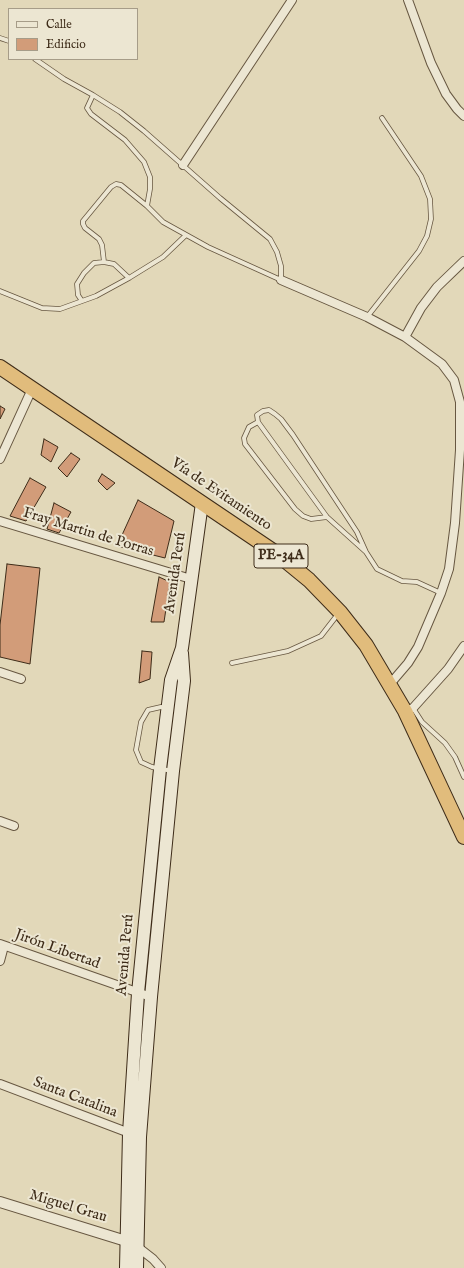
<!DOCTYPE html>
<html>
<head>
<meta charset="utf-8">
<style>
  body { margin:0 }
  #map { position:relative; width:464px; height:1268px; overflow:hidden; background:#e2d8b9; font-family:"IM FELL English",serif }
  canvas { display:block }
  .legend { position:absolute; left:8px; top:8px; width:130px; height:52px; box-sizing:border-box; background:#ece6d2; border:1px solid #a69c88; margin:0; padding:5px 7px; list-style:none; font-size:12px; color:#3e2c19 }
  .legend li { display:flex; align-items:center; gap:8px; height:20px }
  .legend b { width:20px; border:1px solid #a69c88 }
</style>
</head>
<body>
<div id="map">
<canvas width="464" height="1268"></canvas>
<ul class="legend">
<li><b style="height:5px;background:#ece6d2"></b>Calle</li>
<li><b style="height:11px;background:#d29c79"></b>Edificio</li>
</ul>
</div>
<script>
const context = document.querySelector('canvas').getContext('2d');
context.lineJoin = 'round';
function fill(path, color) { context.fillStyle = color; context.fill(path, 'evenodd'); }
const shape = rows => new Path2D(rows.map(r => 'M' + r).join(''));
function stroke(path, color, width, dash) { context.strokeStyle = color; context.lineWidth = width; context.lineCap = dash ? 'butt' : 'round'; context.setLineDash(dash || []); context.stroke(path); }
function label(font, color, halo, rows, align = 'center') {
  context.font = font + ' "IM FELL English",serif'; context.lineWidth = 4; context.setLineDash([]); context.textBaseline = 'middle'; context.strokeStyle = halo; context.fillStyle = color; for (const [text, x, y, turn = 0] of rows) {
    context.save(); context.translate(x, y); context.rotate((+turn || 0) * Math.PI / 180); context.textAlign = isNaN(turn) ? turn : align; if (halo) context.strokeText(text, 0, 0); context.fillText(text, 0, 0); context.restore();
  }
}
const building = shape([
  [0,406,5,409,0,419,0,406],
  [44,439,58,447,51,462,41,455,44,439],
  [71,453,80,459,67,477,58,468,71,453],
  [102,474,115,483,107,490,98,481,102,474],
  [30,478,46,487,26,521,10,516,30,478],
  [138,500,174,521,165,558,117,546,138,500],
  [54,503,71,512,59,533,47,529,54,503],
  [7,564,40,568,30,664,0,657,0,625,7,564],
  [159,577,170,582,164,622,151,622,159,577],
  [142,651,152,652,150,679,139,683,142,651]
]);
fill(building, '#d29c79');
stroke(building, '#3e2c19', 1);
const service = shape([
  [0,38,9,41],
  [35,59,64,79,93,95,120,112,144,131,220,198,270,239,277,252,281,266,281,280,208,247,163,222,147,206,150,189,150,177,144,162,125,140,91,114,87,108,93,95],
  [104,262,102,245,99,239,85,228,83,224,83,221,111,187,116,184,121,185,147,206],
  [0,291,42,308,60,309,96,296,129,278,163,257,186,235],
  [82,301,78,295,77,284,84,273,94,263,104,262,114,264,129,278],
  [367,317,419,251,427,236,431,219,430,199,421,176,382,118],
  [258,422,249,427,244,438,245,444,295,509,303,516,311,519,327,517],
  [366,552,327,517,258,422,257,415,263,411,269,410,275,414,281,419,293,435,357,532,366,552,377,569,402,581,417,582,441,593],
  [232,663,288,651,321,636,338,614],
  [167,708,161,707,148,710,141,722,136,750,141,762,152,767,172,771],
  [413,708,422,722,445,743,455,757,464,777]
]);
const minor = shape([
  [408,0,431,63,446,94,457,109,464,116],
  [183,165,292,0],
  [281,280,367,317,405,337,442,364,454,380,460,402,460,450,455,523,449,569,441,593,418,647,408,663,390,684],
  [405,337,421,308,437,287,464,261],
  [0,459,32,389],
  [0,521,191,579],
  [0,672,21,679],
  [405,711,413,708,448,669,464,646],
  [0,821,14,826],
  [0,944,151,997],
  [0,961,4,946],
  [0,1084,132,1134],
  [135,1245,153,1259,161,1268]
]);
const tertiary = shape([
  [0,1202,126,1241]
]);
const secondary = shape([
  [126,1268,129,1133,138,993,160,769,171,680,182,648,202,503],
  [137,1268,140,1137,151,997,173,771,184,681,182,653]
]);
const trunk = shape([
  [0,367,276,553,309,580,340,612,366,645,405,711,464,837]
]);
stroke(service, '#675741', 5.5);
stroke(minor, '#675741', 10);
stroke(tertiary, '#675741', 12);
stroke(secondary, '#3e2c19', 14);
stroke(trunk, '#3e2c19', 16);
stroke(service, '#ece6d2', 4);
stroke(minor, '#ece6d2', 8);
stroke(tertiary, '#ece6d2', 10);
stroke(secondary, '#ece6d2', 12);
stroke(trunk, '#e1bc7c', 14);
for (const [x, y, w] of [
  [281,556,54]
]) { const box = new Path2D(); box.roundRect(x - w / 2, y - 12, w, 24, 3); context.fillStyle = '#ece6d2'; context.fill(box); stroke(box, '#3e2c19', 1); }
label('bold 14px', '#3e2c19', null, [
  ["PE-34A",281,556]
]);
label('15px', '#3e2c19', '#ece6d2', [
  ["Vía de Evitamiento",221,495,34],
  ["Fray Martin de Porras",88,533,17],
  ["Avenida Perú",176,573,-82],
  ["Jirón Libertad",57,950,20],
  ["Avenida Perú",126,955,-85],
  ["Santa Catalina",75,1098,21],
  ["Miguel Grau",68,1207,17]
]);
</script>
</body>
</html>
